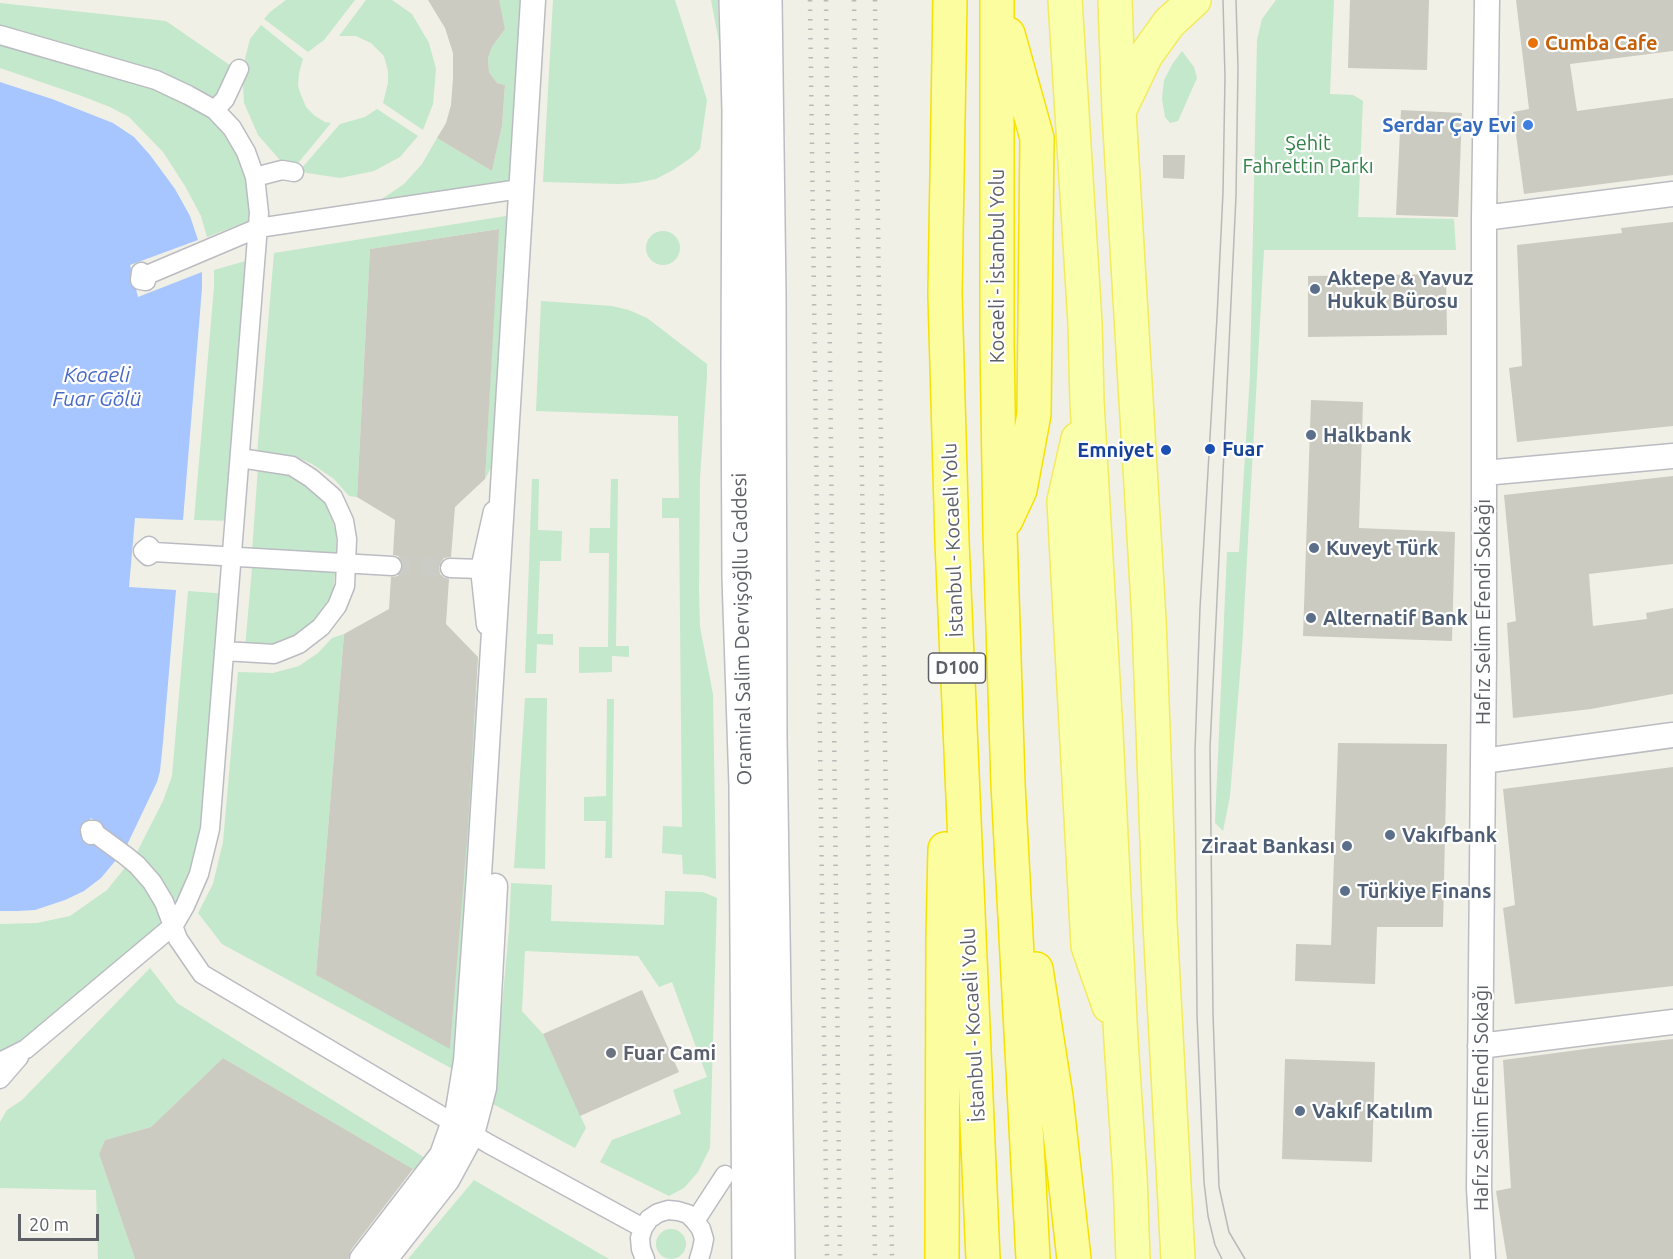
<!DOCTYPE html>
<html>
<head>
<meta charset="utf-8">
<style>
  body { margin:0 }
  #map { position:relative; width:1673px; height:1259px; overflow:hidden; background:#f0f0e6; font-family:Ubuntu,sans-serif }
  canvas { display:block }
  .scale { position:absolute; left:18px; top:1214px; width:81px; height:27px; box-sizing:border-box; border:3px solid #5e6067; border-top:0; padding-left:8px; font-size:18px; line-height:21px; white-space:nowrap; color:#5e6067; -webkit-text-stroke:4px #fff; paint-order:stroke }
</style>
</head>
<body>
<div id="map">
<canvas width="1673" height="1259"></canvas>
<div class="scale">20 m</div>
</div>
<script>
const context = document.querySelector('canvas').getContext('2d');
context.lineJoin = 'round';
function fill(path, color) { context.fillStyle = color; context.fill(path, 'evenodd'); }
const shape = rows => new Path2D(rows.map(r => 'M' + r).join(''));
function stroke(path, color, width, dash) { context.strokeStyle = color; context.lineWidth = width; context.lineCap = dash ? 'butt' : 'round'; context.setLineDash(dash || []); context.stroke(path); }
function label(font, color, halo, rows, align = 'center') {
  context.font = font + ' Ubuntu,sans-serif'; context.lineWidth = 4.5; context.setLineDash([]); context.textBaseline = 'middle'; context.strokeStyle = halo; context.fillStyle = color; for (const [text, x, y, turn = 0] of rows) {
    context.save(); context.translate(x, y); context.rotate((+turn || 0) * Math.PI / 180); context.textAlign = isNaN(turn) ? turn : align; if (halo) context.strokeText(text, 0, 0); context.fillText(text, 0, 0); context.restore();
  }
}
fill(shape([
  [286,0,355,0,324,40,308,52,264,19,270,12],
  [366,0,392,0,412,14,429,43,436,69,433,104,423,130,383,103,388,83,388,71,384,56,371,43,356,36,339,36],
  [498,0,522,0,513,184,373,205,404,184,422,164,437,138,492,171,502,126,505,85,497,83,489,72,488,58,492,47,505,29],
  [553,0,675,0,707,100,700,149,692,157,673,170,656,179,636,183,619,184,543,182],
  [711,0,718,0,719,42],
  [1276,0,1334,0,1330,94,1353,95,1363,101,1358,217,1454,219,1456,250,1264,250,1242,649,1230,796,1223,831,1215,823,1227,552,1239,552,1250,375,1257,40,1262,19],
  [0,3,166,21,234,68,213,102,0,29],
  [261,25,303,59,299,73,298,86,301,95,306,107,315,116,325,122,331,123,294,168,279,159,258,135,244,103,242,71,250,39],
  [0,45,142,81,209,114,228,130,251,179,254,219,207,237,201,216,185,186,163,152,129,117,110,107,79,95,0,68],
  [1182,51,1194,67,1197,78,1178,121,1170,123,1165,117,1162,99,1164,80,1173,63],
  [377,109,418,136,400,157,374,171,340,178,307,173,300,170,340,124,365,117],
  [512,215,499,453,485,479,498,229,370,249,357,497,349,496,334,479,312,464,295,456,257,454,274,253],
  '646 248a17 17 0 1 1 34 0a17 17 0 1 1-34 0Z',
  [256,258,234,521,194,520,214,287,214,270],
  [541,301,612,306,629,310,647,318,707,364,707,376,700,478,699,591,700,627,713,694,716,879,703,875,683,874,682,855,662,853,663,826,682,827,679,518,662,518,662,498,679,498,678,416,536,411],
  [258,467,291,471,321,495,331,513,336,534,337,556,252,552],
  [532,479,539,479,538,530,562,531,561,561,540,561,537,634,553,634,553,645,537,644,536,673,525,673],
  [611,479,618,479,616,646,629,646,629,657,612,656,612,672,579,673,579,647,608,647,609,553,589,553,590,528,610,528],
  [252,568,335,572,333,592,321,612,307,629,291,643,272,647,245,648],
  [188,591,228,594,210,829,170,918,24,1040,0,1054,0,924,37,923,70,916,107,890,136,854,163,801,172,776],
  [344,634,316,975,450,1048,479,658,487,680,460,1073,222,944,198,913,213,884,223,842,238,672,273,673,299,666,318,653,332,638],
  [525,698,547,698,545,869,514,868],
  [607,699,614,699,612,858,605,858,606,821,584,821,584,797,606,796],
  [511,883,552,885,551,921,664,925,665,891,703,892,717,898,710,1148,698,1172,684,1188,669,1196,600,1162,612,1140,681,1114,673,1090,707,1077,672,982,659,987,638,956,525,951,522,1011,543,1034,586,1128,575,1148,493,1104,509,929],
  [150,968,177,1003,427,1159,418,1172,223,1058,151,1127,105,1140,99,1154,135,1259,98,1259,96,1190,0,1188,0,1122,7,1110,22,1100],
  [474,1180,609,1259,408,1259],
  '656 1244a15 15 0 1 1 30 0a15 15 0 1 1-30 0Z'
]), '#c3e8cb');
fill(shape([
  [0,82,52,99,113,123,134,137,150,155,175,189,190,216,198,240,130,265,138,297,202,272,202,288,183,520,135,518,129,587,176,590,163,742,160,771,157,782,127,845,91,818,80,833,116,860,101,878,84,891,65,900,35,910,17,911,0,911]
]), '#a7c5ff');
fill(shape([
  [428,0,499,0,505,29,492,47,488,58,489,72,497,83,505,85,502,126,492,171,437,138,446,123,451,105,453,78,453,53,445,28],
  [1350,0,1429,0,1427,70,1348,68],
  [1516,0,1673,0,1673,51,1570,64,1577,111,1673,98,1673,175,1524,194,1513,112,1529,109],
  [1401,110,1462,113,1458,217,1396,215],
  [1163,155,1185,155,1184,179,1163,178],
  [1673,222,1673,426,1517,442,1509,368,1522,366,1517,245,1622,233,1621,228],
  [499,229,485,479,455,507,451,557,444,558,441,562,439,567,440,574,445,578,449,579,446,624,478,657,468,827,450,1049,316,975,344,634,389,609,391,577,398,576,402,572,403,567,402,560,398,556,393,555,395,520,357,497,370,249],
  [1446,274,1447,335,1308,337,1308,276],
  [1311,400,1363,402,1359,528,1455,532,1452,641,1303,636],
  [1673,476,1673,564,1589,574,1593,626,1647,619,1646,613,1673,608,1673,694,1591,709,1513,718,1507,623,1516,621,1504,495],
  [1338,743,1447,744,1443,927,1377,927,1375,984,1295,981,1296,944,1331,945],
  [1673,767,1673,986,1515,1004,1503,908,1515,905,1503,789],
  [642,990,679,1072,580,1116,543,1034],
  [1673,1039,1673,1259,1507,1259,1496,1191,1511,1188,1503,1060,1608,1046],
  [223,1058,413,1169,351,1250,348,1259,135,1259,99,1154,105,1140,151,1127],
  [1285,1059,1375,1062,1372,1162,1282,1159]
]), '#cbcbc2');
stroke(shape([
  [392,566,450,568]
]), '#ccccc6', 18, [18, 9]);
const pedestrian = shape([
  [0,35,156,80,188,95,215,110,232,128,246,152,255,177,259,213,210,829,199,874,185,906,174,925,26,1049,0,1062],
  [215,110,225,99,239,69],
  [255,177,282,170,294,172],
  [147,275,146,281,140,280,141,272,147,275,258,228,513,190],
  [154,552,148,556,143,551,149,546,154,552,392,566],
  [450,568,480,569],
  [486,625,480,569,493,511],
  [224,651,274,654,299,644,321,627,337,606,345,586,347,539,344,521,333,497,311,478,292,466,240,458],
  [96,834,91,835,90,830,94,830,96,834,126,856,137,865,152,882,164,902,178,939,202,974,489,1144,643,1228],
  [0,1079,19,1057],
  [695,1221,725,1175],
  [645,1259,641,1249,640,1238,643,1228,649,1219,658,1213,668,1210,678,1211,688,1214,695,1221,701,1229,704,1239,702,1249,699,1259]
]);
const minor = shape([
  [1484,218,1673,194],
  [1484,473,1673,456],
  [1483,761,1673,735],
  [1480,1046,1673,1022],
  [362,1259,442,1155,458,1110,466,1061,479,875,533,0],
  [385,1259,447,1180,472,1134,484,1088,495,886],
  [1483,1259,1479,1188,1484,656,1484,218,1487,0]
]);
const secondary = shape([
  [736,0,739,111,738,366,739,577,746,786,749,1259],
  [765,0,769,295,770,738,778,1259]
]);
const primary = shape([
  [1065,0,1085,323,1087,402,1106,733,1121,1041,1130,1176,1133,1259],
  [1115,0,1119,111,1149,620,1160,923,1178,1259],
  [1121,107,1146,55,1169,23,1194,0],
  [1078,439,1064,501,1088,946,1109,1006]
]);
const trunk = shape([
  [950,0,945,294,952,542,983,1259],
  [997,0,997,342,1000,532,1008,784,1033,1259],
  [1006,520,1020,490,1034,414,1037,138,1008,34],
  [1036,969,1056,1097,1074,1259],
  [942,1259,943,938,945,849]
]);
stroke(pedestrian, '#bbbcc2', 21);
stroke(minor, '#bbbcc2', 27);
stroke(secondary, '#bcbdc4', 36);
stroke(primary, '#f3eb5c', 36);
stroke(trunk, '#f6e100', 36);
stroke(pedestrian, '#fff', 18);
stroke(minor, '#fff', 24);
stroke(secondary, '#fff', 33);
stroke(primary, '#faffac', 33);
stroke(trunk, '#fcfd9e', 33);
stroke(shape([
  [1236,0,1238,68,1236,196,1210,748,1213,1014,1219,1187,1229,1232,1245,1259],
  [1222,1259,1215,1245,1208,1216,1204,1182,1197,1015,1195,751,1200,608,1217,317,1223,192,1225,77,1223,0]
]), '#b9b9ba', 1.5);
stroke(shape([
  [810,0,827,1259],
  [826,0,840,1259],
  [854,0,875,1259],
  [875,0,892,1259]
]), '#b9b9ba', 4.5, [1.5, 8]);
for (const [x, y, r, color] of [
  [1533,43,6,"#e8710a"],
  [1528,125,6,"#3f7fe0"],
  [1315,289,6,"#5c6f8a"],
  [1311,435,6,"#5c6f8a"],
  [1210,449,6,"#1a4fb4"],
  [1166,450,6,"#1a4fb4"],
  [1314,548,6,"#5c6f8a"],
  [1311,618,6,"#5c6f8a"],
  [1390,835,6,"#5c6f8a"],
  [1347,846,6,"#5c6f8a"],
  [1345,891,6,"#5c6f8a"],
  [611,1053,6,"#6b7280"],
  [1300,1111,6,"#5c6f8a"]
]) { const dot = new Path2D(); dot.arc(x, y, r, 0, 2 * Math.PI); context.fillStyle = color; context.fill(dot); stroke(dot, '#fff', 2); }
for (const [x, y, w] of [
  [957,668,57]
]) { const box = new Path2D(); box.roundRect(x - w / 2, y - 15, w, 30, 4.5); context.fillStyle = '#fff'; context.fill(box); stroke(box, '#5e6067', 1.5); }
label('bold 18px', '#5e6067', null, [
  ["D100",957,668]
]);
label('bold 20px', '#c56008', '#fff', [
  ["Cumba Cafe",1545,43]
], 'left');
label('bold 20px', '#366cbe', '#fff', [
  ["Serdar Çay Evi",1516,125]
], 'right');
label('20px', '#338148', '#fff', [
  ["Şehit",1308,143],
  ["Fahrettin Parkı",1308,166]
]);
label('20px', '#5e6067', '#fff', [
  ["Kocaeli - İstanbul Yolu",997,266,-90],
  ["İstanbul - Kocaeli Yolu",953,540,-92],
  ["Hafız Selim Efendi Sokağı",1483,612,-90],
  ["Oramiral Salim Dervişoğllu Caddesi",742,629,-91],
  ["İstanbul - Kocaeli Yolu",973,1025,-93],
  ["Hafız Selim Efendi Sokağı",1481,1098,-90]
]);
label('bold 20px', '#4e5e75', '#fff', [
  ["Aktepe & Yavuz",1327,278],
  ["Hukuk Bürosu",1327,301],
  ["Halkbank",1323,435],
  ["Kuveyt Türk",1326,548],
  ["Alternatif Bank",1323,618],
  ["Vakıfbank",1402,835],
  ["Ziraat Bankası",1335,846,"right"],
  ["Türkiye Finans",1357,891],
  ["Vakıf Katılım",1312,1111]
], 'left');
label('bold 20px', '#164399', '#fff', [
  ["Fuar",1222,449],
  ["Emniyet",1154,450,"right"]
], 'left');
label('bold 20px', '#5b616d', '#fff', [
  ["Fuar Cami",623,1053]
], 'left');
label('italic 21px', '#4768c5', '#fff', [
  ["Kocaeli",97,375],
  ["Fuar Gölü",97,399]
]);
</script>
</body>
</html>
